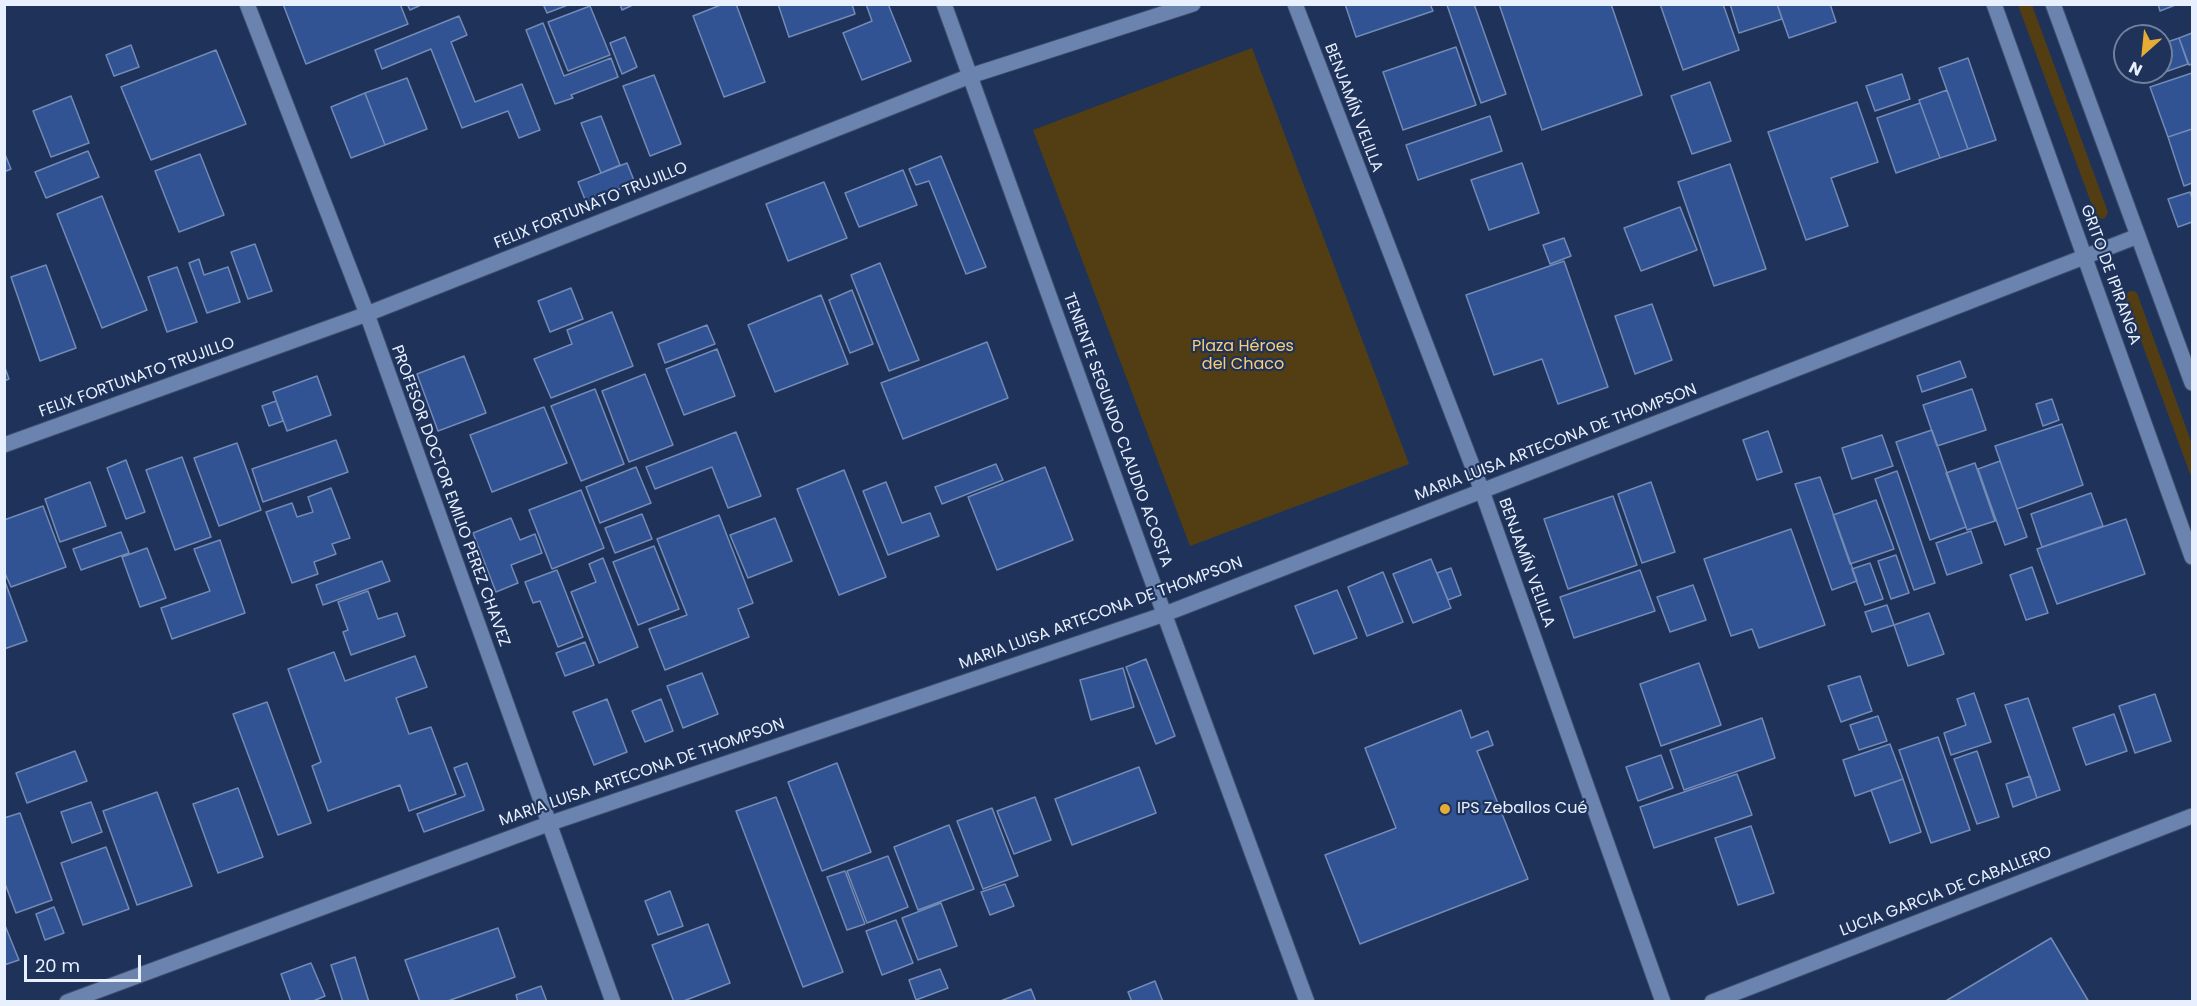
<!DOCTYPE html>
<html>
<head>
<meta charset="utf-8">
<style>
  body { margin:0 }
  #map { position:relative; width:2197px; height:1006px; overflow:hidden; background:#1f335a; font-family:Poppins,sans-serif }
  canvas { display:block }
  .frame { position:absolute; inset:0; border:6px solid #e8f0ff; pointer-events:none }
  .north { position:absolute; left:2113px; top:24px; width:60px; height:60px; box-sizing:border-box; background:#1f335a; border:2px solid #6f7f9c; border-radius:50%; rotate:207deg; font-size:16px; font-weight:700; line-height:24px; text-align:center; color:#e8f0ff }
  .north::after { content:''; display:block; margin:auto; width:21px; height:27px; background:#e5ad35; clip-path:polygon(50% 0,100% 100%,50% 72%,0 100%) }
  .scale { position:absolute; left:24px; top:955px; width:117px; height:27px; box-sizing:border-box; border:3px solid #e8f0ff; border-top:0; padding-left:8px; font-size:18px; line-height:21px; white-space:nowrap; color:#e8f0ff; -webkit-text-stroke:4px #1f335a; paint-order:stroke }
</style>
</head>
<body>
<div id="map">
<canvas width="2197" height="1006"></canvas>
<div class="frame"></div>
<div class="north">N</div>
<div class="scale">20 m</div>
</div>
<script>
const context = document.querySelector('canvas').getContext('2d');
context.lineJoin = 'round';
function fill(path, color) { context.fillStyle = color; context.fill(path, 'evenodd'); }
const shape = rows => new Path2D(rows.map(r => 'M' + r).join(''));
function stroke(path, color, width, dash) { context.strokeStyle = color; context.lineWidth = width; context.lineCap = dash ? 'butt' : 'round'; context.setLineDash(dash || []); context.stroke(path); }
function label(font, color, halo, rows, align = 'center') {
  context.font = font + ' Poppins,sans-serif'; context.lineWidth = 4.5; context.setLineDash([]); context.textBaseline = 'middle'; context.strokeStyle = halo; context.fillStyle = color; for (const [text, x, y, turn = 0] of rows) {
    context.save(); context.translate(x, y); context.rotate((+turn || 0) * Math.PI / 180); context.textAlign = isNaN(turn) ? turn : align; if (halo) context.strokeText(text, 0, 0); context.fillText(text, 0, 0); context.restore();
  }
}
fill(shape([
  [2018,5,2032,5,2108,212,2105,218,2102,219,2096,216],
  [1252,48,1409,464,1190,546,1033,130],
  [2129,291,2134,291,2137,293,2192,444,2192,479,2125,297]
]), '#533e13');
const building = shape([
  [283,4,400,4,408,24,306,64,283,4],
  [407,4,423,4,410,10,407,4],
  [543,4,568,4,568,5,547,13,543,4],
  [620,4,635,4,622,10,620,4],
  [723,4,736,4,765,82,724,97,693,16,723,4],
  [778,4,852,4,855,14,789,37,778,4],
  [866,4,888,4,911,61,862,80,843,33,872,21,866,4],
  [1345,4,1430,4,1433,11,1356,37,1345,4],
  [1474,4,1506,94,1481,103,1447,5,1474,4],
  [1499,4,1611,4,1642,95,1542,130,1499,4],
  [1660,4,1723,4,1739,50,1683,70,1660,4],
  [1730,4,1777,4,1782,19,1739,33,1730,4],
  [1777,4,1830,4,1836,22,1789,38,1777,4],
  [2158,4,2178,4,2160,11,2158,4],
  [590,6,610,55,568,71,548,22,590,6],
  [459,16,467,35,451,42,475,102,522,84,540,130,519,138,508,111,462,128,431,49,382,69,375,50,459,16],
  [543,23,564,76,611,58,618,77,571,95,573,98,555,104,526,30,543,23],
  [2192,33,2192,64,2189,65,2179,38,2192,33],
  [625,37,637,67,622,74,610,43,625,37],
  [2179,38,2188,64,2142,80,2139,72,2161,72,2161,44,2179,38],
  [131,45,139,67,114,76,106,55,131,45],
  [1456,47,1476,105,1403,130,1383,72,1456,47],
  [216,50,246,124,151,160,121,87,216,50],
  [1968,58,1996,140,1968,149,1939,68,1968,58],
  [2192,73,2192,129,2168,137,2150,87,2192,73],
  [1902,74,1910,99,1875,111,1866,86,1902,74],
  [654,75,681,144,650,156,623,86,654,75],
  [407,78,427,129,385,145,365,93,407,78],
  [1710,82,1731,141,1692,154,1671,96,1710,82],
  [1947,90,1968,149,1940,158,1919,100,1947,90],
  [365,93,385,145,351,158,331,107,365,93],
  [71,96,89,143,51,157,33,111,71,96],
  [1857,102,1878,162,1831,178,1848,226,1806,240,1768,132,1857,102],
  [1920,103,1940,158,1896,173,1877,118,1920,103],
  [601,116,620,165,601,173,581,123,601,116],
  [1490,116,1502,151,1418,180,1406,145,1490,116],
  [2192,129,2192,183,2184,186,2168,137,2192,129],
  [88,151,99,177,46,198,35,172,88,151],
  [4,152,11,169,4,172,4,152],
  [200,154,224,215,179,232,155,171,200,154],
  [941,156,986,267,966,274,929,181,916,185,909,169,941,156],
  [627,163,635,183,586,202,578,182,627,163],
  [1522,163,1539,213,1489,230,1471,180,1522,163],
  [1730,164,1766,269,1714,286,1678,182,1730,164],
  [903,170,917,205,859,227,845,193,903,170],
  [824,182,847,238,788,261,766,204,824,182],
  [2190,192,2192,198,2192,222,2178,227,2168,199,2190,192],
  [102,196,147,310,102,328,57,214,102,196],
  [1680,207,1697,250,1641,271,1624,228,1680,207],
  [1564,238,1571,256,1550,264,1543,245,1564,238],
  [255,244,272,291,248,299,231,252,255,244],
  [199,259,204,275,228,267,240,302,207,313,189,263,199,259],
  [1564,261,1608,387,1558,404,1542,359,1494,375,1466,295,1564,261],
  [880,263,919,360,889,371,851,275,880,263],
  [46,265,76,348,40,361,11,277,46,265],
  [177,267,197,322,167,332,148,277,177,267],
  [571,288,583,319,550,332,538,301,571,288],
  [852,290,873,344,850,353,829,300,852,290],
  [821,295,848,364,775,392,748,325,821,295],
  [1652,304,1672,360,1635,374,1615,316,1652,304],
  [612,312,633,366,551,398,534,359,572,344,567,330,612,312],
  [707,325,715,344,665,363,658,344,707,325],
  [987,342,1008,398,903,439,881,383,987,342],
  [717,349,735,396,684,415,666,369,717,349],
  [464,356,486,413,438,431,417,374,464,356],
  [1960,361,1966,377,1922,392,1917,376,1960,361],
  [4,365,9,379,4,381,4,365],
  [645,374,673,445,629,462,602,391,645,374],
  [317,376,331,415,287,431,273,392,317,376],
  [595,389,624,464,581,481,551,406,595,389],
  [1972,389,1986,430,1937,446,1923,405,1972,389],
  [2052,399,2059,420,2043,426,2036,404,2052,399],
  [276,401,283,421,269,426,262,406,276,401],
  [544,407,567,463,492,492,470,435,544,407],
  [2062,424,2083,485,2017,509,1995,446,2062,424],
  [1932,430,1966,527,1930,540,1896,442,1932,430],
  [1768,431,1782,472,1757,480,1743,440,1768,431],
  [736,432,761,496,728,508,712,467,655,489,646,467,736,432],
  [1882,435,1893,466,1852,479,1842,448,1882,435],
  [336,440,348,472,263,502,252,469,336,440],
  [237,443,261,510,219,526,194,458,237,443],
  [182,457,211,537,175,550,146,470,182,457],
  [126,460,145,512,126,519,107,468,126,460],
  [2000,461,2027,537,2005,545,1978,469,2000,461],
  [1975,463,1995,521,1967,530,1946,473,1975,463],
  [996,464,1003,480,942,504,935,487,996,464],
  [636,467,651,503,600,523,586,487,636,467],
  [1045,467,1073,540,997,570,968,497,1045,467],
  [844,470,886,577,839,595,797,489,844,470],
  [1897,471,1935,583,1914,590,1875,479,1897,471],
  [1820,477,1857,581,1832,590,1795,484,1820,477],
  [90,482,106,526,60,542,45,499,90,482],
  [886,482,902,523,930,513,939,536,888,555,863,491,886,482],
  [1651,482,1675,552,1642,563,1618,494,1651,482],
  [331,488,350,538,332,544,336,554,314,562,318,574,292,583,266,512,292,503,297,517,313,512,308,497,331,488],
  [581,490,604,548,552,569,529,510,581,490],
  [2091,493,2103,526,2042,547,2031,514,2091,493],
  [1613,496,1637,565,1568,589,1544,519,1613,496],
  [1876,500,1894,549,1850,564,1833,515,1876,500],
  [43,506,66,567,11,587,4,571,4,520,43,506],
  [642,514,652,539,615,553,605,528,642,514],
  [719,515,753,603,738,609,749,637,665,670,649,629,687,615,657,539,719,515],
  [511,518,520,540,535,534,542,553,511,565,518,583,496,592,473,533,511,518],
  [775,518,792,561,748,578,730,535,775,518],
  [2126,519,2145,574,2057,604,2037,549,2126,519],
  [1791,529,1825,625,1759,648,1752,629,1731,636,1704,559,1791,529],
  [1971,531,1982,563,1947,575,1936,543,1971,531],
  [121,532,129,553,81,570,73,549,121,532],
  [220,540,245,613,172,639,161,608,210,591,194,549,220,540],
  [654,546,679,609,638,625,613,562,654,546],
  [147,548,166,598,140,607,122,557,147,548],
  [1896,555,1909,593,1891,599,1878,561,1896,555],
  [603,558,638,647,599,663,571,592,596,582,589,564,603,558],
  [1431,559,1451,608,1413,623,1393,574,1431,559],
  [382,561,390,581,323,605,316,585,382,561],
  [1870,563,1883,599,1865,605,1852,569,1870,563],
  [2032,567,2048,613,2026,620,2010,575,2032,567],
  [1451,568,1461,595,1448,600,1437,573,1451,568],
  [557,570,583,637,558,647,540,601,533,603,525,582,557,570],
  [1640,570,1655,611,1574,638,1560,597,1640,570],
  [1383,572,1403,622,1367,636,1348,587,1383,572],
  [4,579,27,641,4,649,4,579],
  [1693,585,1706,620,1670,632,1657,597,1693,585],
  [1337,590,1357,638,1314,654,1295,606,1337,590],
  [368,591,378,619,397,613,405,636,351,655,343,632,348,630,338,602,368,591],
  [1887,605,1894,625,1872,632,1865,612,1887,605],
  [1929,613,1944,654,1908,666,1894,625,1929,613],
  [585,642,594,665,565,676,556,653,585,642],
  [334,652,345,681,415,656,427,687,396,698,409,734,431,727,456,794,409,811,400,785,328,811,312,766,321,762,288,669,334,652],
  [1146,659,1175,736,1156,744,1126,667,1146,659],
  [1699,663,1721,725,1661,746,1640,684,1699,663],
  [1123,668,1134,707,1091,720,1080,680,1123,668],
  [702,673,718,714,683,728,667,686,702,673],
  [1860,676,1872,711,1841,722,1828,686,1860,676],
  [1974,693,1991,742,1951,755,1944,733,1966,725,1957,699,1974,693],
  [2155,694,2171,741,2135,753,2119,706,2155,694],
  [2028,698,2060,790,2037,798,2005,705,2028,698],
  [607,699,627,752,594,765,573,712,607,699],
  [661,699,673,731,645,742,632,711,661,699],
  [267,702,311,823,278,835,233,714,267,702],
  [1461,710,1471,738,1488,731,1493,745,1477,751,1528,879,1360,944,1325,855,1396,828,1365,748,1461,710],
  [2114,714,2127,751,2086,765,2073,728,2114,714],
  [1878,716,1887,741,1859,750,1850,725,1878,716],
  [1762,718,1775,758,1684,790,1670,750,1762,718],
  [1938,737,1970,830,1931,843,1899,750,1938,737],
  [1890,744,1903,779,1855,796,1843,760,1890,744],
  [75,751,87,781,27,803,16,773,75,751],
  [1977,751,1999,817,1977,824,1954,759,1977,751],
  [1661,755,1673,788,1638,801,1626,767,1661,755],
  [467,763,484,810,424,832,417,814,465,796,454,768,467,763],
  [837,763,871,852,822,871,788,782,837,763],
  [1139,767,1156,813,1072,845,1055,799,1139,767],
  [1737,774,1752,815,1654,848,1640,807,1737,774],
  [2030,776,2037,798,2013,807,2006,784,2030,776],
  [1903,779,1921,832,1890,843,1871,790,1903,779],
  [238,788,263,857,218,873,193,804,238,788],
  [157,792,192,886,137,905,103,811,157,792],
  [776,797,843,972,803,987,736,811,776,797],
  [1035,797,1051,840,1014,854,997,811,1035,797],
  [91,802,102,832,72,843,61,812,91,802],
  [992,808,1018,876,983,889,957,821,992,808],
  [20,813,52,900,16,913,4,881,4,818,20,813],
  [949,825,974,889,918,910,894,847,949,825],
  [1751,826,1774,893,1738,905,1715,838,1751,826],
  [106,847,129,909,83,925,61,863,106,847],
  [888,856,908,907,867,923,847,871,888,856],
  [845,871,865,924,847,930,827,877,845,871],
  [1005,884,1014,906,990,915,981,892,1005,884],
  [670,891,683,926,658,935,645,901,670,891],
  [941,903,957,946,918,960,902,918,941,903],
  [54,907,64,933,45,940,36,914,54,907],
  [896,920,913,963,882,975,866,931,896,920],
  [4,923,19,960,4,965,4,923],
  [708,924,730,983,681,1002,674,1002,652,945,708,924],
  [498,928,515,977,445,1002,420,1002,405,960,498,928],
  [2051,938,2089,1002,1944,1002,2051,938],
  [355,957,369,1002,343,1002,331,965,355,957],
  [311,963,325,996,311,1002,291,1002,281,974,311,963],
  [940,969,948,988,916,1000,909,980,940,969],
  [1155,981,1163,1002,1132,1002,1128,992,1155,981],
  [541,986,547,1002,518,1002,516,995,541,986],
  [1031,989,1036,1002,998,1002,1031,989]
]);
fill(building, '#315394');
stroke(building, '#728ab6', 1.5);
const street = shape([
  [247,4,367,314,613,1002],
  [944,4,1147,567,1307,1002],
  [1295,4,1482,491,1663,1002],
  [1994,4,2192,557],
  [2053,4,2192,383],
  [4,445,367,314,970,76,1193,4],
  [67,1002,548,824,1165,614,2138,236]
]);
const secondary = shape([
  [1712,1002,2192,816]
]);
stroke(street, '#3e4d6c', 17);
stroke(secondary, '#3e4d6c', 17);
stroke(street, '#6b83af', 15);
stroke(secondary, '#6b83af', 15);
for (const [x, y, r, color] of [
  [1445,809,6,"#e5ad35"]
]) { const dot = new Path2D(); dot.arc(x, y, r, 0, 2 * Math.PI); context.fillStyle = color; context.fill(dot); stroke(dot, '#1f335a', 2); }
label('16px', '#e8f0ff', '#1f335a', [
  ["BENJAMÍN VELILLA",1353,108,69],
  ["FELIX FORTUNATO TRUJILLO",591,206,-22],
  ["GRITO DE IPIRANGA",2110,275,70],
  ["FELIX FORTUNATO TRUJILLO",137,378,-20],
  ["TENIENTE SEGUNDO CLAUDIO ACOSTA",1117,430,70],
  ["MARIA LUISA ARTECONA DE THOMPSON",1556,443,-21],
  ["PROFESOR DOCTOR EMILIO PEREZ CHAVEZ",450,496,70],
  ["BENJAMÍN VELILLA",1526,563,70],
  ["MARIA LUISA ARTECONA DE THOMPSON",1101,614,-20],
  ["MARIA LUISA ARTECONA DE THOMPSON",642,773,-19],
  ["LUCIA GARCIA DE CABALLERO",1946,892,-21]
]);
label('16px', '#f9cc78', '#1f335a', [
  ["Plaza Héroes",1243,347],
  ["del Chaco",1243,365]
]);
label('16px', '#e8f0ff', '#1f335a', [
  ["IPS Zeballos Cué",1457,809]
], 'left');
</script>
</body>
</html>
